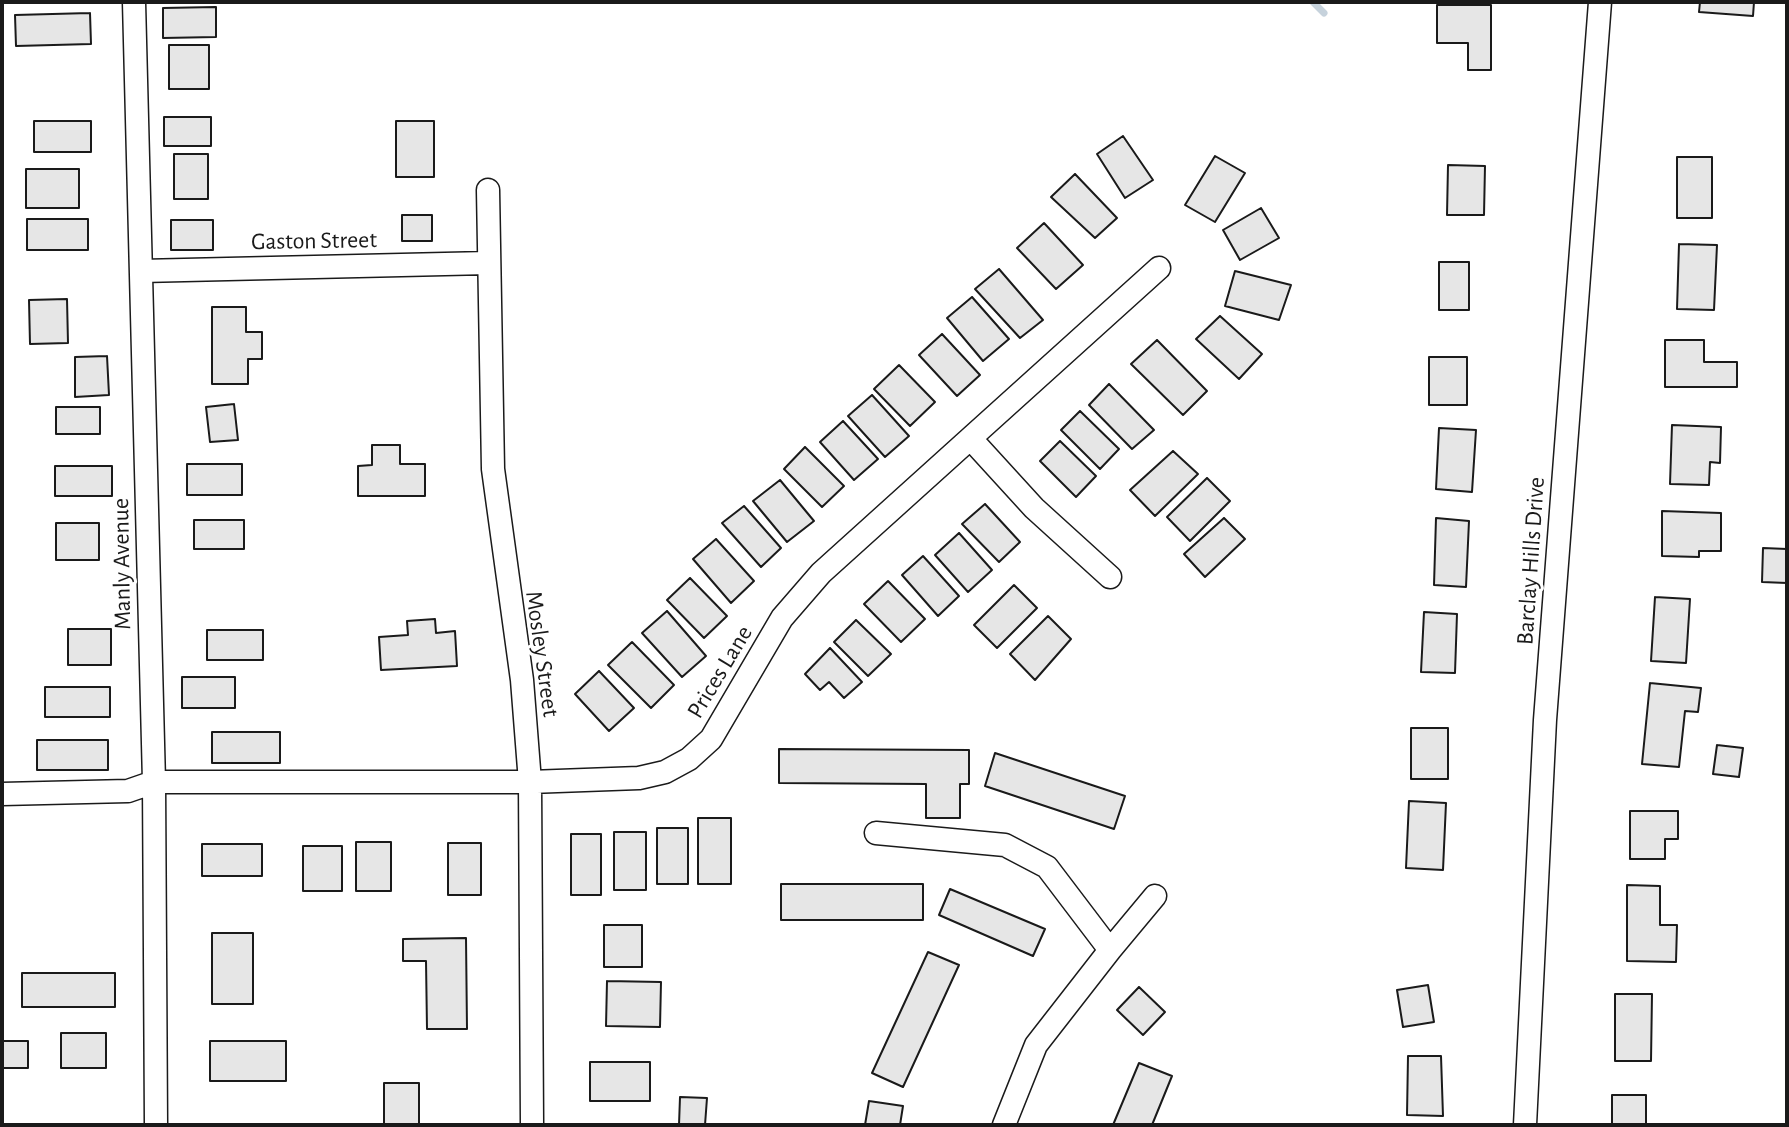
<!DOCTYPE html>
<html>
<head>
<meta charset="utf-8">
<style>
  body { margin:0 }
  #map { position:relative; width:1789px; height:1127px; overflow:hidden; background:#fff; font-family:"Alegreya Sans",sans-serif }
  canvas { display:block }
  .frame { position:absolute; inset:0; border:4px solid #1a1a1a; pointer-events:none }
</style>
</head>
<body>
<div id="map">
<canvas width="1789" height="1127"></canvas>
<div class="frame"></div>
</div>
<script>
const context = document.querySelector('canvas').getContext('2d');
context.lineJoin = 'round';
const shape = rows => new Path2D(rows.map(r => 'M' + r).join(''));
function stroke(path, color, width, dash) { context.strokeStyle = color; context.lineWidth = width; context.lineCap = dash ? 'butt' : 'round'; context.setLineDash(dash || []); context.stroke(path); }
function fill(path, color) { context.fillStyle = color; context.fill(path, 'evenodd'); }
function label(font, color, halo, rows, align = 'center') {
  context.font = font + ' "Alegreya Sans",sans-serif'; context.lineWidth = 6; context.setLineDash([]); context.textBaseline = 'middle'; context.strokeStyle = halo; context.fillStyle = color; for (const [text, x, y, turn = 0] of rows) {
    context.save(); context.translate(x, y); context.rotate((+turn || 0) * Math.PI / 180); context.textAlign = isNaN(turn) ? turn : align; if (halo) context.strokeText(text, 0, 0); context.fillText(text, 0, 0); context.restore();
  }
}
stroke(shape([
  [1313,2,1324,13]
]), '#c6d2dc', 7);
const building = shape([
  [1700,2,1754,2,1753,16,1699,12,1700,2],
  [1437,5,1491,5,1491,70,1468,70,1468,43,1437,43,1437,5],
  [216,7,216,37,163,38,163,8,216,7],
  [90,13,91,44,16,46,15,15,90,13],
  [169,45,209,45,209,89,169,89,169,45],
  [164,117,211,117,211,146,164,146,164,117],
  [34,121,91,121,91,152,34,152,34,121],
  [396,121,434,121,434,177,396,177,396,121],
  [1123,136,1153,180,1125,198,1097,154,1123,136],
  [174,154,208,154,208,199,174,199,174,154],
  [1215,156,1245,173,1215,222,1185,205,1215,156],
  [1677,157,1712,157,1712,218,1677,218,1677,157],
  [1448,165,1485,166,1484,215,1447,215,1448,165],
  [26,169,79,169,79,208,26,208,26,169],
  [1075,174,1117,218,1095,238,1051,197,1075,174],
  [1261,208,1279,238,1240,260,1223,230,1261,208],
  [402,215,432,215,432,241,402,241,402,215],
  [27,219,88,219,88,250,27,250,27,219],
  [171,220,213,220,213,250,171,250,171,220],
  [1044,223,1083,265,1056,289,1017,248,1044,223],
  [1679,244,1717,245,1714,310,1677,309,1679,244],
  [1439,262,1469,262,1469,310,1439,310,1439,262],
  [999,269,1043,320,1020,338,975,289,999,269],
  [1235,271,1291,285,1279,320,1225,306,1235,271],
  [972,297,1009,339,983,361,947,318,972,297],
  [67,299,68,343,30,344,29,300,67,299],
  [212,307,246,307,246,332,262,332,262,359,248,359,248,384,212,384,212,307],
  [1220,316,1262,354,1239,379,1196,339,1220,316],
  [942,334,980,375,957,396,919,355,942,334],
  [1157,340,1207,391,1183,415,1131,364,1157,340],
  [1665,340,1704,340,1704,362,1737,362,1737,387,1665,387,1665,340],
  [107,356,109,395,75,397,75,357,107,356],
  [1429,357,1467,357,1467,405,1429,405,1429,357],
  [899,365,935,402,910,426,874,389,899,365],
  [1109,384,1154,430,1132,449,1089,405,1109,384],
  [872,395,909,436,885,457,848,416,872,395],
  [234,404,238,440,210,442,206,407,234,404],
  [56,407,100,407,100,434,56,434,56,407],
  [1080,411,1119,449,1100,469,1061,430,1080,411],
  [843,421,878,459,854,480,820,442,843,421],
  [1672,425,1721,427,1720,463,1710,462,1709,485,1670,484,1672,425],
  [1439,428,1476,430,1472,492,1436,489,1439,428],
  [1060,441,1096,476,1076,497,1040,461,1060,441],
  [372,445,400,445,400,464,425,464,425,496,358,496,358,466,372,465,372,445],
  [805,447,844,486,822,507,784,469,805,447],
  [1173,451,1198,474,1155,516,1130,490,1173,451],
  [187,464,242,464,242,495,187,495,187,464],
  [55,466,112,466,112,496,55,496,55,466],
  [1207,478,1230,501,1190,541,1167,517,1207,478],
  [780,480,814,521,787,542,753,501,780,480],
  [985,504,1020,542,999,562,962,524,985,504],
  [744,506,781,548,761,567,722,523,744,506],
  [1662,511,1721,513,1721,551,1699,551,1699,557,1662,556,1662,511],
  [1224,518,1245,539,1205,577,1184,554,1224,518],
  [1436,518,1469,521,1466,587,1434,585,1436,518],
  [194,520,244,520,244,549,194,549,194,520],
  [56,523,99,523,99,560,56,560,56,523],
  [959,533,992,570,968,592,935,555,959,533],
  [716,539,754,581,731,603,693,559,716,539],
  [1763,548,1787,549,1787,583,1762,582,1763,548],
  [923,556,959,596,938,616,902,575,923,556],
  [690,578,727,616,704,638,667,600,690,578],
  [888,581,925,619,901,642,864,604,888,581],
  [1014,585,1037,608,997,648,974,625,1014,585],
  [1655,597,1690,599,1686,663,1651,661,1655,597],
  [667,611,706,656,682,677,642,633,667,611],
  [1424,612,1457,614,1455,673,1421,672,1424,612],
  [1048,616,1071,639,1035,680,1010,654,1048,616],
  [435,619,436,633,455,631,457,666,381,670,379,637,408,635,407,621,435,619],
  [856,620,891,654,868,676,834,642,856,620],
  [68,629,111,629,111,665,68,665,68,629],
  [207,630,263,630,263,660,207,660,207,630],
  [632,642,674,685,651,708,608,665,632,642],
  [830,648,862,682,844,698,829,682,820,690,805,674,830,648],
  [599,671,634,708,609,731,575,694,599,671],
  [182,677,235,677,235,708,182,708,182,677],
  [1650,683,1701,688,1698,712,1685,711,1679,767,1642,764,1650,683],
  [45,687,110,687,110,717,45,717,45,687],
  [1411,728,1448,728,1448,779,1411,779,1411,728],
  [212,732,280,732,280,763,212,763,212,732],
  [37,740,108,740,108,770,37,770,37,740],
  [1717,745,1743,748,1739,777,1713,774,1717,745],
  [779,749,969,750,969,784,960,784,960,818,926,818,926,784,779,783,779,749],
  [995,753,1125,796,1114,829,985,786,995,753],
  [1409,801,1446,803,1443,870,1406,868,1409,801],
  [1630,811,1678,811,1678,839,1665,839,1665,859,1630,859,1630,811],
  [698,818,731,818,731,884,698,884,698,818],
  [657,828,688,828,688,884,657,884,657,828],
  [614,832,646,832,646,890,614,890,614,832],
  [571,834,601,834,601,895,571,895,571,834],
  [356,842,391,842,391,891,356,891,356,842],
  [448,843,481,843,481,895,448,895,448,843],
  [202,844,262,844,262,876,202,876,202,844],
  [303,846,342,846,342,891,303,891,303,846],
  [781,884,923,884,923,920,781,920,781,884],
  [1627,885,1660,886,1660,925,1677,925,1676,962,1627,961,1627,885],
  [950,889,1045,929,1033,956,939,915,950,889],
  [604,925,642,925,642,967,604,967,604,925],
  [212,933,253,933,253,1004,212,1004,212,933],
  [466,938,467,1029,427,1029,426,961,403,961,403,939,466,938],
  [928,952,959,965,903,1087,872,1073,928,952],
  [22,973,115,973,115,1007,22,1007,22,973],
  [607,981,661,982,660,1027,606,1026,607,981],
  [1428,985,1434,1022,1403,1027,1397,990,1428,985],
  [1139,987,1165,1012,1143,1035,1117,1010,1139,987],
  [1615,994,1652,994,1651,1061,1615,1061,1615,994],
  [61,1033,106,1033,106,1068,61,1068,61,1033],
  [2,1041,28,1041,28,1068,2,1068,2,1041],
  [210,1041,286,1041,286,1081,210,1081,210,1041],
  [1408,1056,1441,1056,1443,1116,1407,1115,1408,1056],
  [590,1062,650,1062,650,1101,590,1101,590,1062],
  [1139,1063,1172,1076,1152,1125,1113,1125,1139,1063],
  [384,1083,419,1083,419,1125,384,1125,384,1083],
  [1612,1095,1646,1095,1646,1125,1612,1125,1612,1095],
  [680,1097,707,1098,705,1125,679,1125,680,1097],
  [869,1101,903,1106,900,1125,865,1125,869,1101]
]);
fill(building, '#e6e6e6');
stroke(building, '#1a1a1a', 2);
const minor = shape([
  [134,2,154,782,156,1125],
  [488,190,493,469,522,680,530,782,532,1125],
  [141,271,488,263],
  [971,439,1034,508,1110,577],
  [2,794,128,791,154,782,530,782,639,778,665,772,689,759,711,739,782,618,821,573,1159,268],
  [876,833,1005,845,1047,867,1110,950,1155,896],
  [1004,1125,1036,1045,1110,950],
  [1525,1125,1545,720,1600,2]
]);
stroke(minor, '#1a1a1a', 25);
stroke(minor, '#fff', 22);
label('24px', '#1a1a1a', '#fff', [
  ["Gaston Street",314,241,-1],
  ["Barclay Hills Drive",1531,561,-86],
  ["Manly Avenue",122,564,-91],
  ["Mosley Street",542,654,82],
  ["Prices Lane",720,672,-59]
]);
</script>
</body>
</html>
